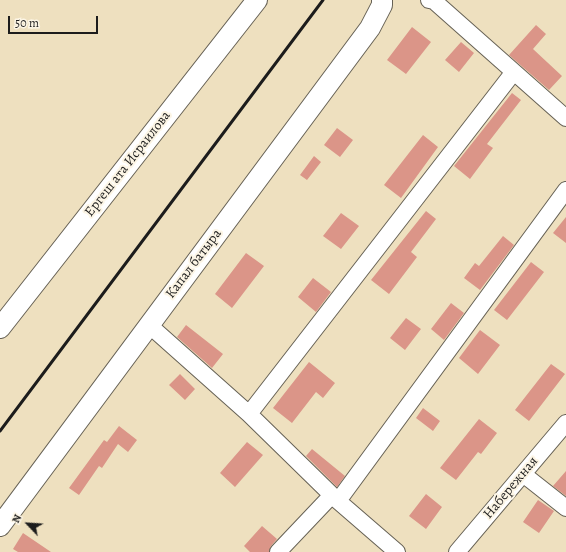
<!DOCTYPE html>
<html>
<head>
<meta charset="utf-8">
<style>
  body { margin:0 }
  #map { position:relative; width:566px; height:552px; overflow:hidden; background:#eee0bf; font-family:Alegreya,serif }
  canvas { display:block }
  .north { position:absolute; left:8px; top:504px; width:40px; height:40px; -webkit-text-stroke:3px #fcf5e5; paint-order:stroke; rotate:295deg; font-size:11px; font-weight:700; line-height:16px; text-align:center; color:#1c1c1c }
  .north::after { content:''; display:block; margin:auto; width:14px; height:18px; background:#1c1c1c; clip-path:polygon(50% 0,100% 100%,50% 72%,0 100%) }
  .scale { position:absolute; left:8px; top:16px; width:90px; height:18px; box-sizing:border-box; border:2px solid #1c1c1c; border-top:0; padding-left:5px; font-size:12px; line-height:14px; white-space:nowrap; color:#1c1c1c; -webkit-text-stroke:3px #fcf5e5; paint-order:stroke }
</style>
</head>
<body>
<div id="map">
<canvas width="566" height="552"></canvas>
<div class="north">N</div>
<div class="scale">50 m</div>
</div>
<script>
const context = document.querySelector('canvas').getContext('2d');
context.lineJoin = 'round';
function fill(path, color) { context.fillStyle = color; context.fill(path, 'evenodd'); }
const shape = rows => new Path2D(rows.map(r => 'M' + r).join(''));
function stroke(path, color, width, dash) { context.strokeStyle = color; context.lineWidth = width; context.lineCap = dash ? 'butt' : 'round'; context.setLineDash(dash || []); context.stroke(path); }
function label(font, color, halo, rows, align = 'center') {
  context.font = font + ' Alegreya,serif'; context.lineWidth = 4; context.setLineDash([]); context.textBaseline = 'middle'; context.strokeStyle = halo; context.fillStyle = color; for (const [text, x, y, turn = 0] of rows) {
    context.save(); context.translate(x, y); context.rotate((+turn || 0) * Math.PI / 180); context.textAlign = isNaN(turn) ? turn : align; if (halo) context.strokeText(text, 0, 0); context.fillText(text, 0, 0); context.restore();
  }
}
fill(shape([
  [536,25,546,34,533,49,562,76,549,90,509,55],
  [412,27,431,42,406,74,387,60],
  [461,42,474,53,459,72,445,60],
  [512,93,521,100,487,144,493,148,470,179,454,166],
  [337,128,353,140,340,157,324,145],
  [423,135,438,147,401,198,384,185],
  [314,156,321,162,307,180,300,175],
  [426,211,436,219,411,252,417,257,389,294,371,280],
  [341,213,359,226,341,249,323,236],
  [566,217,566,243,553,233],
  [503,236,514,245,480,290,464,278,475,263,479,266],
  [246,253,264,266,232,308,215,294],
  [531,262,544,272,507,320,494,310],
  [313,278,331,292,316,312,298,297],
  [451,303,464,313,444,340,431,329],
  [406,318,421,329,405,350,390,338],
  [186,325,223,354,212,368,177,337],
  [480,330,500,345,478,374,459,358],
  [309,362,335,383,323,398,316,392,292,423,273,408],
  [551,364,565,374,529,421,515,410],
  [180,374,195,389,185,400,169,385],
  [423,408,440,421,433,431,416,418],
  [479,419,497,433,481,454,478,452,456,480,440,468],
  [119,426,137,440,128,452,118,444,102,468,99,466,79,495,69,488,104,440,107,442],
  [247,442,263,455,235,487,220,473],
  [312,449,345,476,337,487,306,456],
  [566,471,566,496,553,486],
  [426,494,442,507,426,529,409,516],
  [538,500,554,511,539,533,523,522],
  [262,526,277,539,271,546,269,552,250,552,244,546],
  [23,533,51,552,18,552,13,549]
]), '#db9588');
const minor = shape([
  [429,0,434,1,566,118],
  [149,325,249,414,338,501,397,552],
  [249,414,513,73],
  [523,474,566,508],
  [338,501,566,190],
  [278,552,332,495],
  [457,552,566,423]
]);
const major = shape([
  [0,328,257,0],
  [0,526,370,28,382,5,382,0]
]);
stroke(minor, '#666155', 18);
stroke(major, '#666155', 22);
stroke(minor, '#fff', 16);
stroke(major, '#fff', 20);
stroke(shape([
  [0,431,323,0]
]), '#1c1c1c', 3);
label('14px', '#1c1c1c', '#fcf5e5', [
  ["Ергеш ата Исраилова",128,164,-52],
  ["Капал батыра",194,264,-53],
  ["Набережная",511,488,-50]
]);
</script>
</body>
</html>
